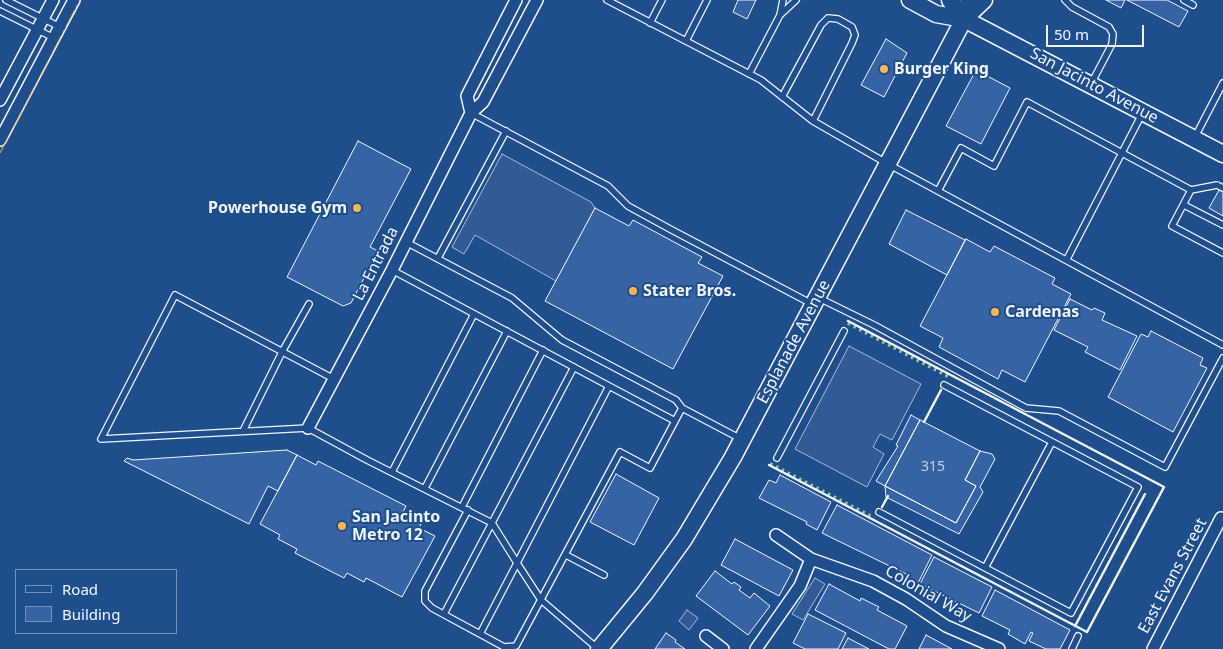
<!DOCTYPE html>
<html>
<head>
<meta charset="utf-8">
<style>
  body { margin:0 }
  #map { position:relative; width:1223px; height:649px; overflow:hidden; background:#1f4e8c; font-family:"Noto Sans",sans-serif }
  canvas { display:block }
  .legend { position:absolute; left:15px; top:569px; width:162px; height:65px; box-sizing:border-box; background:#1f4e8c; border:1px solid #7391ba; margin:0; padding:6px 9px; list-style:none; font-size:15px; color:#f2f6ff }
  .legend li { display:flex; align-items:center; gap:10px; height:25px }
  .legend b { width:25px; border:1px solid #7391ba }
  .scale { position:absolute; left:1046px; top:25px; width:98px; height:22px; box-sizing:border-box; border:2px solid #f2f6ff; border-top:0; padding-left:6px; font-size:15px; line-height:18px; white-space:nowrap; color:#f2f6ff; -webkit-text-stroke:4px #1f4e8c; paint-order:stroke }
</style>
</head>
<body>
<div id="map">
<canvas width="1223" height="649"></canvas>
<ul class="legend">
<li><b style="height:6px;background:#1f4e8c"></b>Road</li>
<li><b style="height:14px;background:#3563a3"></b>Building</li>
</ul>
<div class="scale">50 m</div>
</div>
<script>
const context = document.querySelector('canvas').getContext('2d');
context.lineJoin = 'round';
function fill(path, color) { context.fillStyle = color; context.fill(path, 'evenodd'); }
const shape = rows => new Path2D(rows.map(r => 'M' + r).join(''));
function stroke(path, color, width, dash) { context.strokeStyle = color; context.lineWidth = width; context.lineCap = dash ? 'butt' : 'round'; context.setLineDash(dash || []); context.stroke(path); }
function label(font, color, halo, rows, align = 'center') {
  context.font = font + ' "Noto Sans",sans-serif'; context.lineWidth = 4; context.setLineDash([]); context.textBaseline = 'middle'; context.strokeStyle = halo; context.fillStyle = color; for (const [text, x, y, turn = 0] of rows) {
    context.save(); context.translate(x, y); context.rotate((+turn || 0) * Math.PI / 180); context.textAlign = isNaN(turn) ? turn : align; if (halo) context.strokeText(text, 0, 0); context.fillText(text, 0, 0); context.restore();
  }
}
const built = shape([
  [502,154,591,202,595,208,556,281,475,235,464,254,452,247,502,154],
  [849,346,921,384,892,440,880,434,873,447,884,454,867,487,795,449,849,346],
  [815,578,825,584,803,620,792,614,815,578],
  [687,610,698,618,689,630,679,621,687,610]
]);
fill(built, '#305b95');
stroke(built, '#a8bbd7', 1);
const building = shape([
  [738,0,756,0,747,19,733,12,738,0],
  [1106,0,1125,0,1121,8,1106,0],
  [1127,0,1167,0,1188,11,1179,27,1127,0],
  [886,39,907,53,884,97,861,85,886,39],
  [976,70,1010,88,981,144,946,126,976,70],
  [358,141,411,169,370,247,378,251,351,303,343,306,287,277,358,141],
  [1219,190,1223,192,1223,216,1209,208,1219,190],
  [595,208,629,226,633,220,702,257,698,263,723,276,673,369,545,301,595,208],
  [906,210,965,240,947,275,889,244,906,210],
  [966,239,990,252,994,246,1055,278,1052,284,1071,294,1025,382,1002,370,998,379,939,347,943,338,920,326,966,239],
  [1070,299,1092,310,1094,308,1105,313,1102,320,1137,336,1120,370,1085,352,1088,347,1054,330,1070,299],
  [1151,331,1203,358,1200,365,1207,368,1173,432,1108,397,1141,334,1148,337,1151,331],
  [911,415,920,420,885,486,876,481,898,446,896,445,911,415],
  [920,420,980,451,965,480,976,486,956,523,885,486,920,420],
  [287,450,297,455,278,491,268,486,249,524,124,461,127,458,133,460,287,450],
  [980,451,992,454,995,459,980,487,983,492,959,534,886,497,885,486,956,523,976,486,965,480,980,451],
  [297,455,316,465,318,461,406,506,402,514,421,524,419,528,435,536,402,597,366,578,364,582,347,573,344,578,295,553,297,549,278,539,280,535,260,524,297,455],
  [616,474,659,498,634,545,590,522,616,474],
  [780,475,831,502,817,530,806,524,807,522,759,498,769,480,776,483,780,475],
  [837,505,932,555,918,583,907,577,908,575,822,533,837,505],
  [735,539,793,570,779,596,721,565,735,539],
  [934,557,992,587,979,613,920,584,934,557],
  [715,571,732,584,734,582,741,587,739,590,750,598,754,593,770,606,748,635,696,596,715,571],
  [829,584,860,601,861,598,879,607,877,610,907,626,895,649,889,649,815,610,829,584],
  [995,590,1070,630,1060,649,1046,649,1029,641,1033,633,1031,632,1025,644,1008,634,1010,630,982,616,995,590],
  [808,614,846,633,838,649,805,649,793,643,808,614],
  [666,633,676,640,675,642,685,649,655,649,666,633],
  [926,635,952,649,919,649,926,635],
  [848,638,869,649,842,649,848,638]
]);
fill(building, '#3563a3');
stroke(building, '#f2f6ff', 1);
const lane = shape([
  [6,0,60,27],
  [607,0,761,80,813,121,888,164,1223,345],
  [1065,0,1072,7,1109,27,1113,34,1112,44,1091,84],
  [1184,0,1193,5],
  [0,11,54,38],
  [780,15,796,0],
  [650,23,662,0],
  [686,41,707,0],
  [749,74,780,15,783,0],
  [782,97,821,25,828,18,838,19,852,27,855,35,852,43,813,121],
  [471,113,608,186,628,206,670,229,812,304],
  [1195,137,1223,83],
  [1191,190,1217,185,1223,188],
  [938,191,961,148,994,166,1027,102,1191,190,1172,226,1223,253],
  [1184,205,1223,225],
  [406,242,512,298,562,340,676,400,682,408],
  [438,258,506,131],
  [1067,259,1142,114],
  [819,298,874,325,1026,408,1059,411,1165,467,1223,358],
  [334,379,175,295,101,439,308,428,367,460,492,523,517,563,609,386,392,270],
  [609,386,675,421],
  [243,431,282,352,309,304],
  [777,458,844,331],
  [392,472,474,314],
  [425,488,507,331],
  [462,507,543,350],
  [468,510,425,591,425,601,432,608,504,647,516,646,620,452,650,468,682,408,741,439],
  [879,512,1071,613,1138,487,944,385],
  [566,555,604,575],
  [517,563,541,600,597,648],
  [985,568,1052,442],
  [444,614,574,367],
  [480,634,517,563],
  [1072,649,1078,636]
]);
const street = shape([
  [0,100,53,0],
  [471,113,467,96,516,0],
  [0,140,74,0],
  [308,428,392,270,471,113,483,102,537,0],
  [776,535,811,559,873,581,906,599,946,626,999,649],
  [706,636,723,649],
  [756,649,800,586,811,559],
  [1153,649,1221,518,1223,519]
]);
const secondary = shape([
  [910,0,936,14,964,19,1223,154],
  [950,0,964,19],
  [964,19,984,0],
  [599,649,645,593,684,539,733,457,964,19,969,0]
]);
stroke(lane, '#f2f6ff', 8);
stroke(street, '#f2f6ff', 14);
stroke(secondary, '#f2f6ff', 19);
stroke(lane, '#1f4e8c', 5.5);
stroke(street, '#1f4e8c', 11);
stroke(secondary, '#1f4e8c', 16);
stroke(shape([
  [848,323,948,376],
  [770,464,874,518]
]), '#97c8a6', 4, [2.5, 4]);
stroke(shape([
  [924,422,941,390],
  [769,465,1087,632,1164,487,848,321],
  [882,507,888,496],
  [1075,626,1145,494]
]), '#f2f6ff', 2.5);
stroke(shape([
  [0,153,80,0]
]), '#ffb74d', 1, [18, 4, 2.5, 4]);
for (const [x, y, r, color] of [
  [884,69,5,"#ffb74d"],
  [357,208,5,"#ffb74d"],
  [633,291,5,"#ffb74d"],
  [995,312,5,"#ffb74d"],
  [342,526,5,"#ffb74d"]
]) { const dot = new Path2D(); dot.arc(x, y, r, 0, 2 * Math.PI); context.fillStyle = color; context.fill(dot); stroke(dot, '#1f4e8c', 2); }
label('14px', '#c3d1e8', null, [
  ["315",933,467]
]);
label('bold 16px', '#f2f6ff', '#1f4e8c', [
  ["Burger King",894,69],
  ["Powerhouse Gym",347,208,"right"],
  ["Stater Bros.",643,291],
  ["Cardenas",1005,312],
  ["San Jacinto",352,517],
  ["Metro 12",352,535]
], 'left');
label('16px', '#f2f6ff', '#1f4e8c', [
  ["San Jacinto Avenue",1094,86,28],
  ["La Entrada",376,264,-63],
  ["Esplanade Avenue",794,342,-62],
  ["East Evans Street",1173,576,-62],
  ["Colonial Way",928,594,30]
]);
</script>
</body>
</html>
